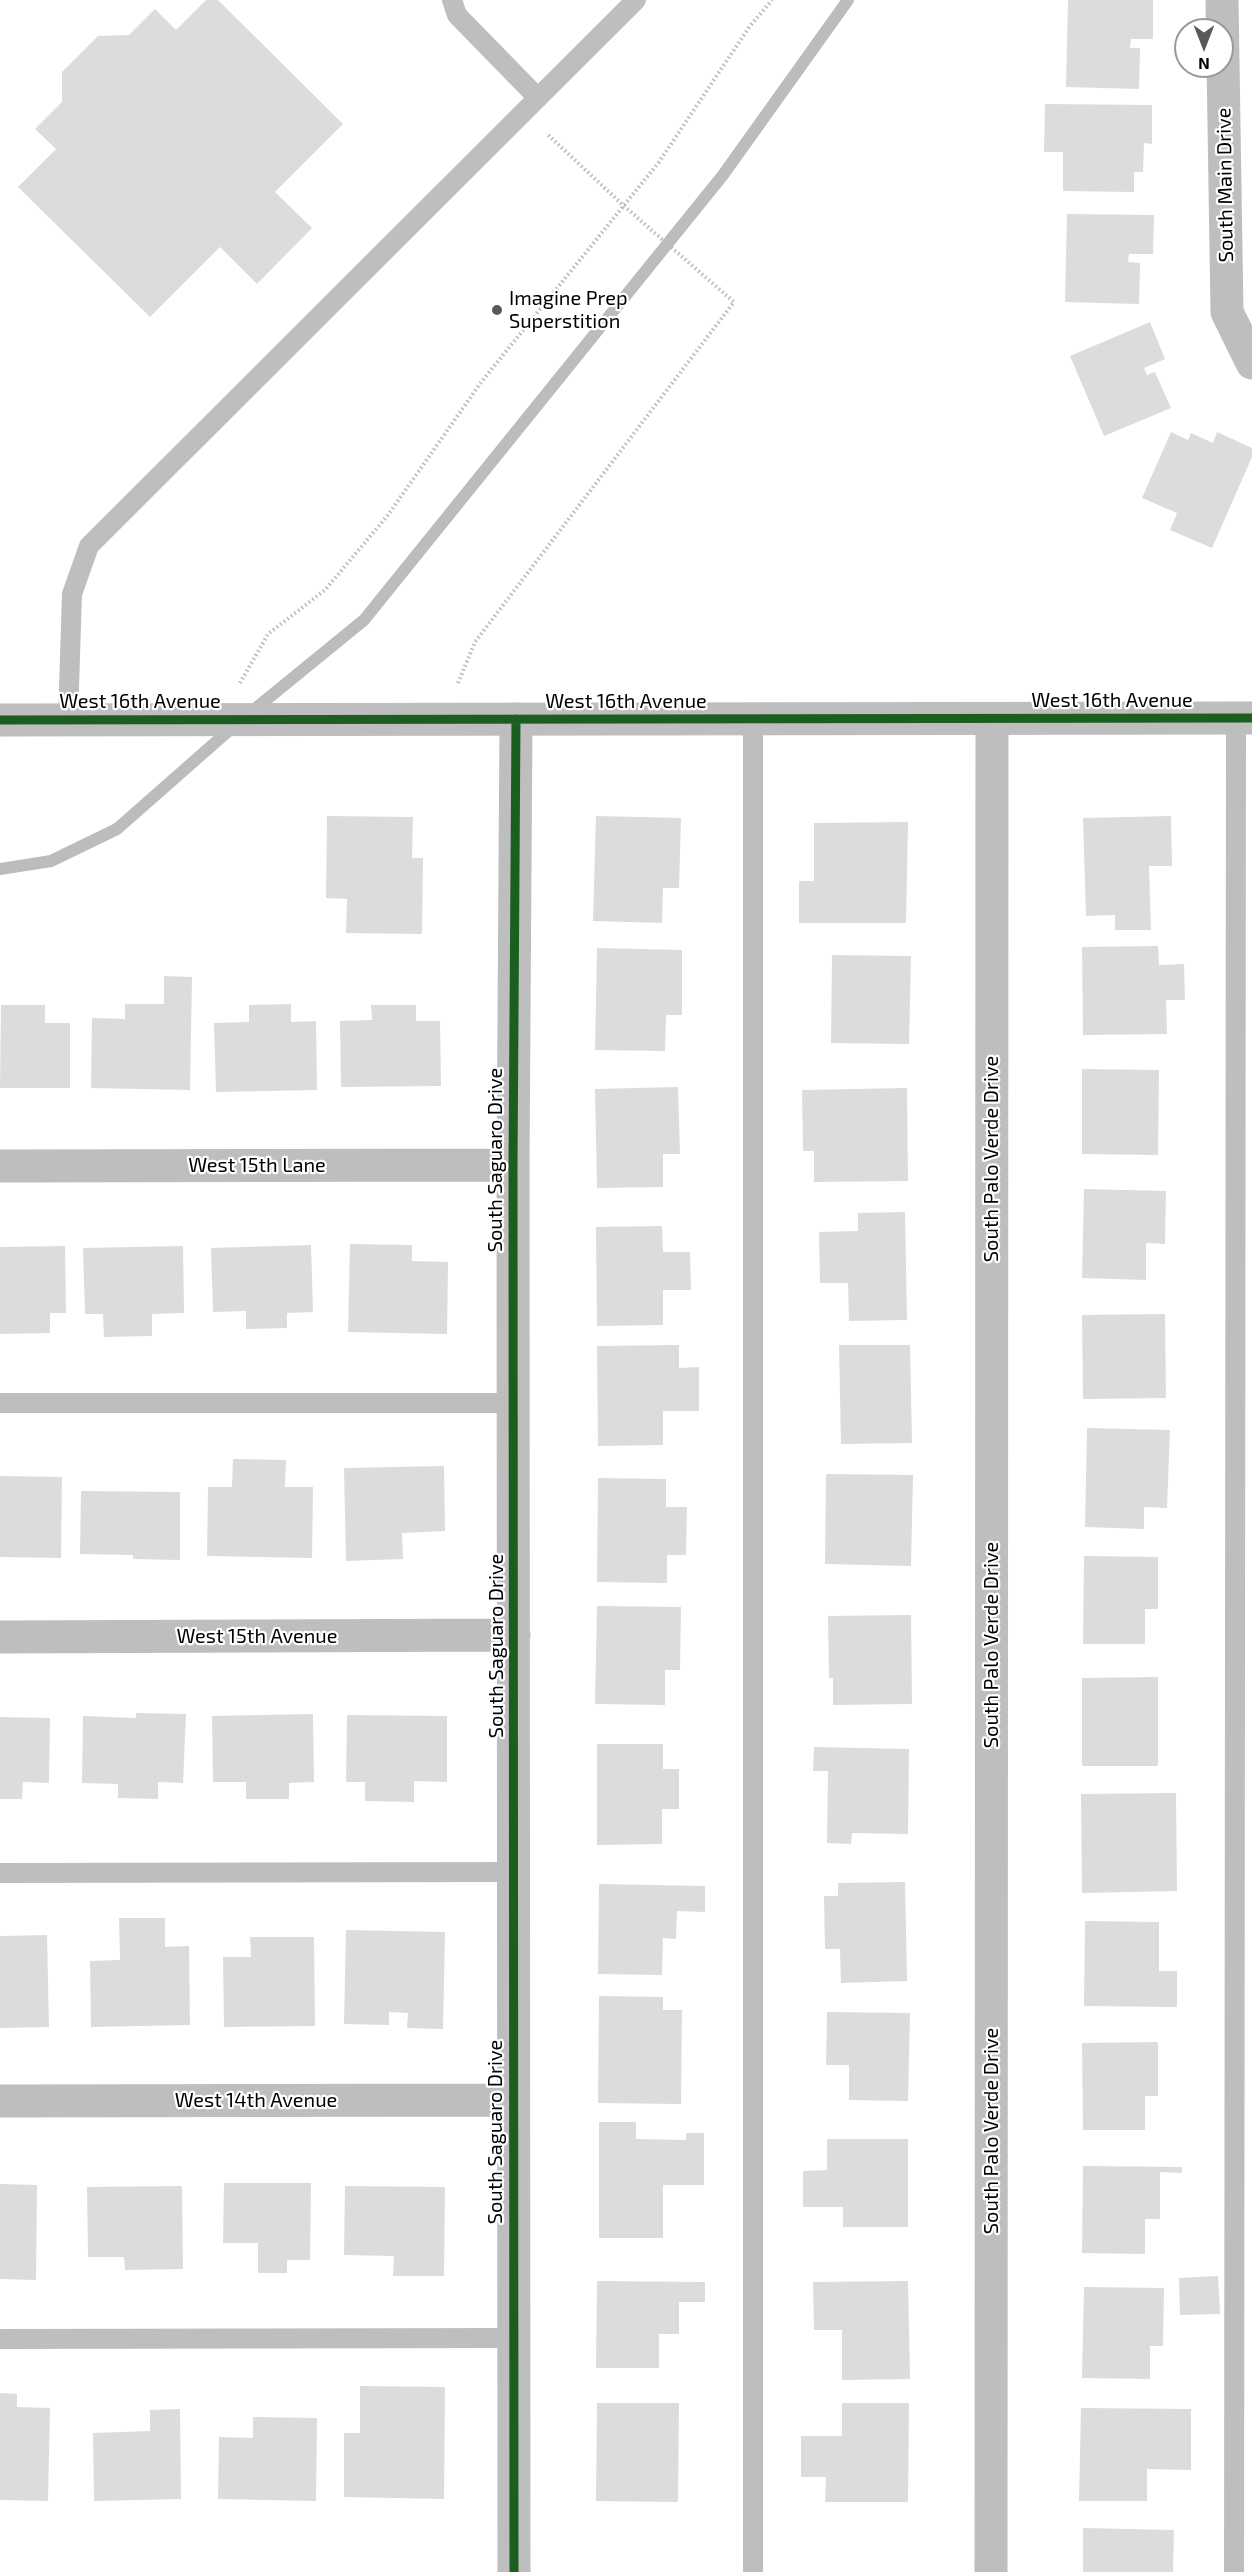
<!DOCTYPE html>
<html>
<head>
<meta charset="utf-8">
<style>
  body { margin:0 }
  #map { position:relative; width:1252px; height:2572px; overflow:hidden; background:#fff; font-family:"Exo 2",sans-serif }
  canvas { display:block }
  .north { position:absolute; left:1174px; top:18px; width:60px; height:60px; box-sizing:border-box; background:#fff; border:2px solid #999; border-radius:50%; rotate:180deg; font-size:16px; font-weight:700; line-height:24px; text-align:center; color:#000 }
  .north::after { content:''; display:block; margin:auto; width:21px; height:27px; background:#595959; clip-path:polygon(50% 0,100% 100%,50% 72%,0 100%) }
</style>
</head>
<body>
<div id="map">
<canvas width="1252" height="2572"></canvas>
<div class="north">N</div>
</div>
<script>
const context = document.querySelector('canvas').getContext('2d');
context.lineJoin = 'round';
const shape = rows => new Path2D(rows.map(r => 'M' + r).join(''));
function stroke(path, color, width, dash) { context.strokeStyle = color; context.lineWidth = width; context.lineCap = dash ? 'butt' : 'round'; context.setLineDash(dash || []); context.stroke(path); }
function fill(path, color) { context.fillStyle = color; context.fill(path, 'evenodd'); }
function label(font, color, halo, rows, align = 'center') {
  context.font = font + ' "Exo 2",sans-serif'; context.lineWidth = 4.5; context.setLineDash([]); context.textBaseline = 'middle'; context.strokeStyle = halo; context.fillStyle = color; for (const [text, x, y, turn = 0] of rows) {
    context.save(); context.translate(x, y); context.rotate((+turn || 0) * Math.PI / 180); context.textAlign = isNaN(turn) ? turn : align; if (halo) context.strokeText(text, 0, 0); context.fillText(text, 0, 0); context.restore();
  }
}
stroke(shape([
  [250,713,364,620,723,175,848,0],
  [0,869,51,861,117,829,234,726]
]), '#bcbcbc', 12);
fill(shape([
  [206,0,218,0,343,124,275,192,312,228,257,284,220,247,150,317,18,187,56,149,35,129,62,102,62,72,98,36,129,35,155,9,176,30],
  [1068,0,1153,0,1153,39,1131,39,1130,48,1140,48,1139,89,1066,87],
  [1045,104,1152,105,1152,144,1144,143,1143,172,1134,172,1134,192,1063,191,1063,152,1044,152],
  [1067,214,1154,215,1153,254,1129,254,1128,262,1140,263,1139,304,1065,302],
  [1150,322,1165,359,1144,368,1147,375,1155,372,1171,408,1104,436,1070,356],
  [1171,432,1188,440,1191,433,1213,443,1217,432,1252,448,1252,457,1212,548,1170,530,1177,513,1142,498],
  [327,816,413,817,412,858,423,858,422,934,346,933,347,899,326,898],
  [596,816,681,818,679,888,663,888,662,923,593,921],
  [1171,816,1172,866,1149,866,1151,930,1115,930,1115,915,1086,916,1083,818],
  [908,822,906,923,799,923,799,881,814,881,814,823],
  [1158,946,1159,965,1184,964,1185,1000,1166,1000,1167,1034,1083,1035,1082,947],
  [597,948,682,950,682,1015,666,1015,665,1051,595,1050],
  [832,955,911,956,909,1044,831,1043],
  [164,976,192,977,190,1090,91,1088,92,1018,125,1019,125,1004,164,1004],
  [291,1004,291,1022,316,1021,317,1090,216,1092,214,1023,249,1022,249,1005],
  [1,1005,45,1005,45,1023,70,1023,70,1088,0,1088],
  [371,1005,416,1005,416,1021,440,1021,441,1086,341,1087,340,1021,372,1020],
  [1082,1069,1159,1070,1158,1155,1082,1154],
  [678,1087,680,1154,663,1154,663,1187,597,1188,595,1089],
  [907,1088,908,1181,814,1182,814,1151,803,1151,802,1090],
  [1084,1189,1166,1191,1165,1244,1146,1243,1146,1280,1082,1278],
  [905,1212,907,1320,849,1321,848,1283,820,1283,819,1232,858,1231,858,1213],
  [662,1226,663,1252,690,1252,691,1290,663,1290,663,1325,597,1326,596,1227],
  [350,1244,412,1245,412,1261,448,1262,447,1334,348,1332],
  [311,1245,313,1312,287,1313,287,1328,246,1329,246,1311,213,1312,211,1248],
  [65,1246,66,1313,50,1313,50,1333,0,1334,0,1247],
  [183,1246,184,1313,152,1314,152,1336,104,1337,103,1314,85,1314,83,1248],
  [1165,1314,1166,1398,1083,1399,1082,1315],
  [679,1345,679,1368,699,1367,699,1411,663,1411,663,1445,598,1446,597,1346],
  [839,1345,910,1345,912,1443,841,1444],
  [1087,1428,1170,1430,1167,1508,1144,1507,1144,1529,1085,1527],
  [233,1459,286,1460,285,1487,313,1487,312,1558,207,1556,208,1487,232,1487],
  [444,1466,445,1531,402,1533,403,1559,346,1561,344,1468],
  [826,1474,913,1475,911,1566,825,1564],
  [0,1476,62,1477,61,1558,0,1557],
  [598,1478,666,1479,666,1507,687,1507,686,1555,667,1555,667,1583,597,1582],
  [81,1491,180,1492,180,1560,133,1559,133,1555,80,1554],
  [1084,1556,1158,1557,1158,1609,1145,1609,1145,1644,1083,1644],
  [597,1606,681,1607,680,1670,665,1670,665,1705,595,1704],
  [911,1615,912,1704,833,1705,833,1678,829,1678,828,1616],
  [1158,1677,1158,1766,1082,1766,1082,1678],
  [136,1713,186,1714,183,1783,158,1782,158,1799,118,1798,118,1784,82,1783,83,1716,136,1718],
  [313,1714,314,1782,289,1783,289,1799,246,1799,246,1782,213,1782,212,1716],
  [347,1715,447,1716,447,1782,414,1781,414,1802,365,1801,365,1782,346,1782],
  [0,1717,50,1718,49,1783,23,1782,22,1799,0,1799],
  [597,1744,663,1744,663,1769,679,1769,679,1809,662,1809,662,1844,597,1845],
  [814,1747,909,1749,908,1834,852,1833,851,1844,827,1843,828,1771,813,1771],
  [1176,1793,1177,1891,1082,1893,1081,1794],
  [905,1882,907,1981,841,1983,840,1949,825,1949,824,1896,838,1896,838,1883],
  [599,1884,705,1886,705,1912,677,1911,676,1939,663,1938,662,1975,598,1974],
  [119,1918,165,1918,165,1947,189,1946,190,2025,91,2027,90,1961,120,1960],
  [1085,1921,1159,1922,1159,1971,1177,1971,1177,2007,1084,2006],
  [346,1930,445,1932,443,2029,407,2028,408,2013,389,2012,389,2025,344,2024],
  [47,1935,49,2027,0,2028,0,1936],
  [250,1937,314,1937,315,2026,224,2027,223,1957,251,1957],
  [599,1996,663,1997,663,2010,682,2010,681,2104,598,2103],
  [827,2012,910,2013,908,2101,849,2100,849,2065,826,2065],
  [1158,2042,1158,2096,1145,2096,1145,2130,1083,2130,1082,2043],
  [599,2122,636,2122,636,2139,686,2140,686,2133,704,2133,704,2185,663,2185,663,2238,599,2238],
  [827,2139,908,2139,908,2227,843,2227,843,2207,803,2207,803,2171,827,2170],
  [1083,2166,1182,2167,1182,2173,1160,2172,1160,2219,1145,2219,1145,2254,1082,2253],
  [224,2183,311,2183,310,2260,287,2260,287,2273,258,2273,258,2243,223,2243],
  [0,2184,37,2185,36,2280,0,2279],
  [182,2186,183,2269,125,2270,124,2257,88,2257,87,2187],
  [345,2186,445,2187,444,2276,393,2276,394,2256,344,2255],
  [1218,2276,1220,2314,1180,2315,1179,2278],
  [597,2281,705,2282,705,2302,679,2302,679,2334,659,2334,659,2368,596,2368],
  [908,2281,910,2379,842,2380,842,2330,814,2330,813,2282],
  [1084,2287,1164,2288,1163,2346,1150,2346,1150,2379,1082,2378],
  [360,2386,445,2387,444,2499,344,2497,344,2433,360,2433],
  [0,2393,17,2394,17,2407,50,2408,48,2501,0,2500],
  [597,2403,679,2403,678,2502,596,2501],
  [842,2403,909,2403,908,2502,825,2502,826,2477,801,2477,801,2436,842,2436],
  [1081,2408,1191,2409,1191,2470,1147,2469,1147,2501,1079,2501],
  [180,2409,181,2499,94,2501,93,2433,150,2431,150,2410],
  [253,2417,317,2418,316,2501,218,2499,219,2437,253,2438],
  [1083,2528,1174,2530,1173,2572,1083,2572]
]), '#dcdcdc');
stroke(shape([
  [240,683,268,634,325,590,388,515,482,381,659,162,750,26,772,0],
  [458,683,475,642,734,302,624,206,546,133]
]), '#b8b8b8', 4, [1.5, 3]);
stroke(shape([
  [452,0,457,15,538,98],
  [68,719,72,594,89,546,636,0],
  [753,719,753,2572],
  [0,1403,514,1403],
  [0,1873,514,1872],
  [0,2339,514,2338],
  [1234,2572,1236,718]
]), '#bebebe', 20);
stroke(shape([
  [1222,0,1227,312,1252,363],
  [0,1166,513,1165],
  [0,1637,514,1635],
  [0,2101,513,2100],
  [514,2572,513,1165,516,719],
  [991,2572,992,719]
]), '#bebebe', 33);
stroke(shape([
  [0,720,1252,718]
]), '#bebebe', 33);
stroke(shape([
  [0,720,1252,718],
  [514,2572,513,1165,516,719]
]), '#1b5e20', 9);
for (const [x, y, r, color] of [
  [497,310,6,"#595959"]
]) { const dot = new Path2D(); dot.arc(x, y, r, 0, 2 * Math.PI); context.fillStyle = color; context.fill(dot); stroke(dot, '#fff', 2); }
label('20px', '#000', '#fff', [
  ["South Main Drive",1225,185,-91],
  ["West 16th Avenue",1112,700],
  ["West 16th Avenue",140,701],
  ["West 16th Avenue",626,701],
  ["South Palo Verde Drive",991,1159,-90],
  ["South Saguaro Drive",495,1160,-90],
  ["West 15th Lane",257,1165],
  ["West 15th Avenue",257,1636],
  ["South Palo Verde Drive",991,1645,-90],
  ["South Saguaro Drive",496,1646,-90],
  ["West 14th Avenue",256,2100],
  ["South Palo Verde Drive",991,2131,-90],
  ["South Saguaro Drive",495,2132,-90]
]);
label('20px', '#000', '#fff', [
  ["Imagine Prep",509,298],
  ["Superstition",509,321]
], 'left');
</script>
</body>
</html>
